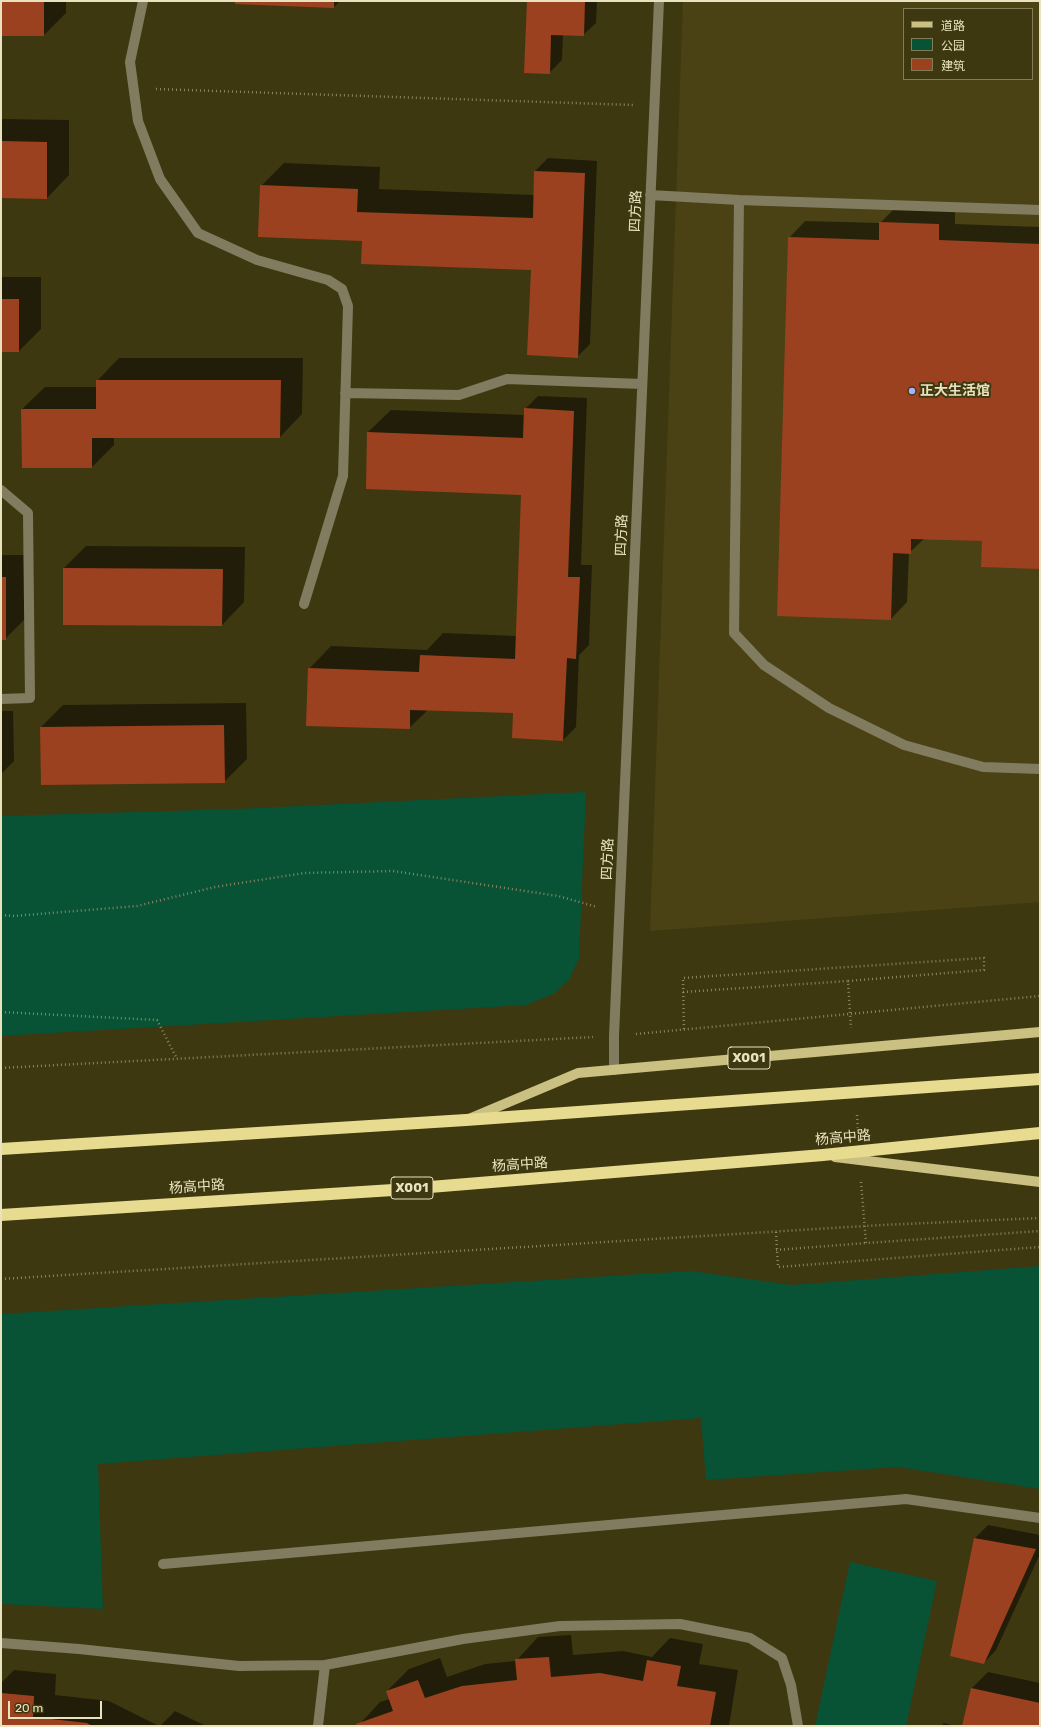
<!DOCTYPE html>
<html>
<head>
<meta charset="utf-8">
<style>
  body { margin:0 }
  #map { position:relative; width:1041px; height:1727px; overflow:hidden; background:#3e3810; font-family:Rubik,"Noto Sans SC",sans-serif }
  canvas { display:block }
  .frame { position:absolute; inset:0; border:2px solid #e8e2be; pointer-events:none }
  .legend { position:absolute; left:903px; top:8px; width:130px; height:72px; box-sizing:border-box; background:#3e3810; border:1px solid #827c56; margin:0; padding:5px 7px; list-style:none; font-size:12px; color:#e8e2be }
  .legend li { display:flex; align-items:center; gap:8px; height:20px }
  .legend b { width:20px; border:1px solid #827c56 }
  .scale { position:absolute; left:8px; top:1701px; width:94px; height:18px; box-sizing:border-box; border:2px solid #e8e2be; border-top:0; padding-left:5px; font-size:12px; line-height:14px; white-space:nowrap; color:#e8e2be; -webkit-text-stroke:3px #3e3810; paint-order:stroke }
</style>
</head>
<body>
<div id="map">
<canvas width="1041" height="1727"></canvas>
<div class="frame"></div>
<ul class="legend">
<li><b style="height:5px;background:#cac082"></b>道路</li>
<li><b style="height:11px;background:#085235"></b>公园</li>
<li><b style="height:11px;background:#9c411f"></b>建筑</li>
</ul>
<div class="scale">20 m</div>
</div>
<script>
const context = document.querySelector('canvas').getContext('2d');
context.lineJoin = 'round';
function fill(path, color) { context.fillStyle = color; context.fill(path, 'evenodd'); }
const shape = rows => new Path2D(rows.map(r => 'M' + r).join(''));
function stroke(path, color, width, dash) { context.strokeStyle = color; context.lineWidth = width; context.lineCap = dash ? 'butt' : 'round'; context.setLineDash(dash || []); context.stroke(path); }
function label(font, color, halo, rows, align = 'center') {
  context.font = font + ' Rubik,"Noto Sans SC",sans-serif'; context.lineWidth = 4; context.setLineDash([]); context.textBaseline = 'middle'; context.strokeStyle = halo; context.fillStyle = color; for (const [text, x, y, turn = 0] of rows) {
    context.save(); context.translate(x, y); context.rotate((+turn || 0) * Math.PI / 180); context.textAlign = isNaN(turn) ? turn : align; if (halo) context.strokeText(text, 0, 0); context.fillText(text, 0, 0); context.restore();
  }
}
fill(shape([
  [683,1,1040,1,1040,902,650,931],
  [904,9,1032,9,1032,79,904,79]
]), '#4a4215');
fill(shape([
  [586,792,579,958,569,980,553,994,526,1005,1,1036,1,816,237,809],
  [1040,1266,1040,1489,898,1467,706,1480,701,1418,98,1464,103,1609,1,1604,1,1314,691,1271,792,1285],
  [850,1562,937,1581,906,1726,815,1726]
]), '#085235');
fill(shape([
  [1,1,66,1,66,13,44,35,1,35],
  [236,1,340,1,334,7],
  [528,1,597,1,596,23,583,35,563,34,562,60,549,73],
  [1,119,69,120,69,175,47,198,1,197],
  [548,158,597,161,590,344,577,357,532,269,363,240,261,186,284,163,380,167,379,189,534,195,535,171],
  [897,206,955,208,955,224,1040,227,1040,568,983,541,925,538,909,553,907,602,891,619,789,238,805,221,880,223],
  [1,277,41,277,41,329,19,351,1,351],
  [119,358,303,358,302,414,280,437,114,437,114,445,92,467,22,409,45,387,97,387,97,381],
  [538,396,587,398,581,565,592,565,589,645,579,655,576,727,563,740,514,712,428,710,409,728,309,669,331,646,427,650,443,633,517,636,522,494,368,432,391,410,525,415,525,409],
  [86,546,245,547,244,602,222,625,64,624,64,568],
  [1,555,28,555,28,616,5,639,1,639],
  [246,703,247,759,224,782,41,727,63,705],
  [1,711,13,711,14,761,1,774],
  [988,1525,1040,1535,1040,1554,996,1650,984,1663,952,1656,975,1538],
  [571,1635,573,1655,623,1651,652,1657,670,1638,703,1644,699,1664,738,1670,729,1726,358,1726,380,1702,390,1699,387,1691,409,1669,440,1658,447,1677,485,1664,516,1661,538,1637],
  [14,1670,56,1674,55,1695,109,1701,159,1726,1,1726,1,1683],
  [988,1672,1040,1683,1040,1726,963,1726,972,1688],
  [175,1711,206,1726,160,1726],
  [944,1723,955,1726,941,1726]
]), '#0007');
fill(shape([
  [1,1,44,1,44,36,1,36],
  [235,1,334,1,334,8,235,4],
  [527,1,585,1,584,36,551,35,550,74,524,73],
  [1,141,47,142,47,199,1,198],
  [534,171,585,173,578,358,527,355,531,270,361,264,362,241,258,237,260,185,358,189,357,212,533,218],
  [879,222,939,224,939,240,1040,244,1040,569,981,567,982,541,911,539,911,554,893,553,891,620,777,616,788,237,879,240],
  [1,299,19,299,19,352,1,352],
  [96,380,281,380,280,438,92,438,92,468,22,468,21,409,96,409],
  [524,408,574,411,568,577,580,577,576,659,567,658,563,741,512,738,513,713,410,710,410,729,306,726,308,668,419,672,420,655,515,659,521,495,366,489,367,432,523,438],
  [63,568,223,569,222,626,63,625],
  [1,577,6,577,6,640,1,640],
  [224,725,225,783,41,785,40,727],
  [974,1538,1036,1549,984,1664,950,1656],
  [549,1657,551,1677,600,1673,643,1681,647,1660,681,1666,677,1686,716,1692,710,1726,357,1726,356,1724,393,1711,386,1691,418,1680,425,1698,462,1686,517,1680,515,1659],
  [971,1688,1040,1703,1040,1726,962,1726],
  [1,1693,34,1696,33,1717,87,1723,92,1726,1,1726]
]), '#9c411f');
stroke(shape([
  [156,89,633,105],
  [1,915,14,916,137,906,215,887,304,873,393,871,558,896,597,907],
  [683,992,848,981],
  [1,1012,157,1020,177,1059],
  [684,1029,683,978,984,958,984,970,848,981,851,1028],
  [636,1034,1040,996],
  [1,1068,593,1037],
  [857,1115,858,1130],
  [861,1182,866,1243,1040,1231],
  [776,1232,778,1267,1040,1247],
  [776,1250,866,1243],
  [1,1279,882,1225,1040,1218]
]), '#8c8660', 2.5, [1, 3]);
stroke(shape([
  [143,1,130,62,138,121,160,179,198,233,257,260,328,280,342,289,348,306,343,476,304,604],
  [650,195,739,200,1040,210],
  [739,200,734,633,764,665,829,708,904,745,983,767,1040,769],
  [345,393,459,395,507,379,642,384],
  [1,490,28,513,30,698,1,699],
  [614,1070,614,1036,659,1],
  [163,1564,906,1499,1040,1518],
  [1,1643,79,1649,239,1666,325,1665,318,1726],
  [325,1665,463,1639,560,1626,680,1624,750,1638,782,1658,791,1685,798,1726]
]), '#817c5f', 10);
stroke(shape([
  [471,1118,578,1073,1040,1032],
  [835,1157,1040,1182]
]), '#cac082', 10);
stroke(shape([
  [1,1149,466,1120,1040,1079],
  [1,1215,393,1190,823,1155,1040,1133]
]), '#e7db8f', 12);
for (const [x, y, r, color] of [
  [912,391,4,"#aab0fb"]
]) { const dot = new Path2D(); dot.arc(x, y, r, 0, 2 * Math.PI); context.fillStyle = color; context.fill(dot); stroke(dot, '#3e3810', 1.5); }
for (const [x, y, w] of [
  [749,1058,42],
  [412,1188,42]
]) { const box = new Path2D(); box.roundRect(x - w / 2, y - 11, w, 22, 3); context.fillStyle = '#3e3810'; context.fill(box); stroke(box, '#e8e2be', 1); }
label('bold 13px', '#e8e2be', null, [
  ["X001",749,1058],
  ["X001",412,1188]
]);
label('14px', '#e8e2be', '#3e3810', [
  ["四方路",636,211,-88],
  ["四方路",622,535,-88],
  ["四方路",608,859,-88],
  ["杨高中路",843,1138,-5],
  ["杨高中路",520,1165,-4],
  ["杨高中路",197,1187,-4]
]);
label('bold 14px', '#e8e2be', '#3e3810', [
  ["正大生活馆",920,391]
], 'left');
</script>
</body>
</html>
